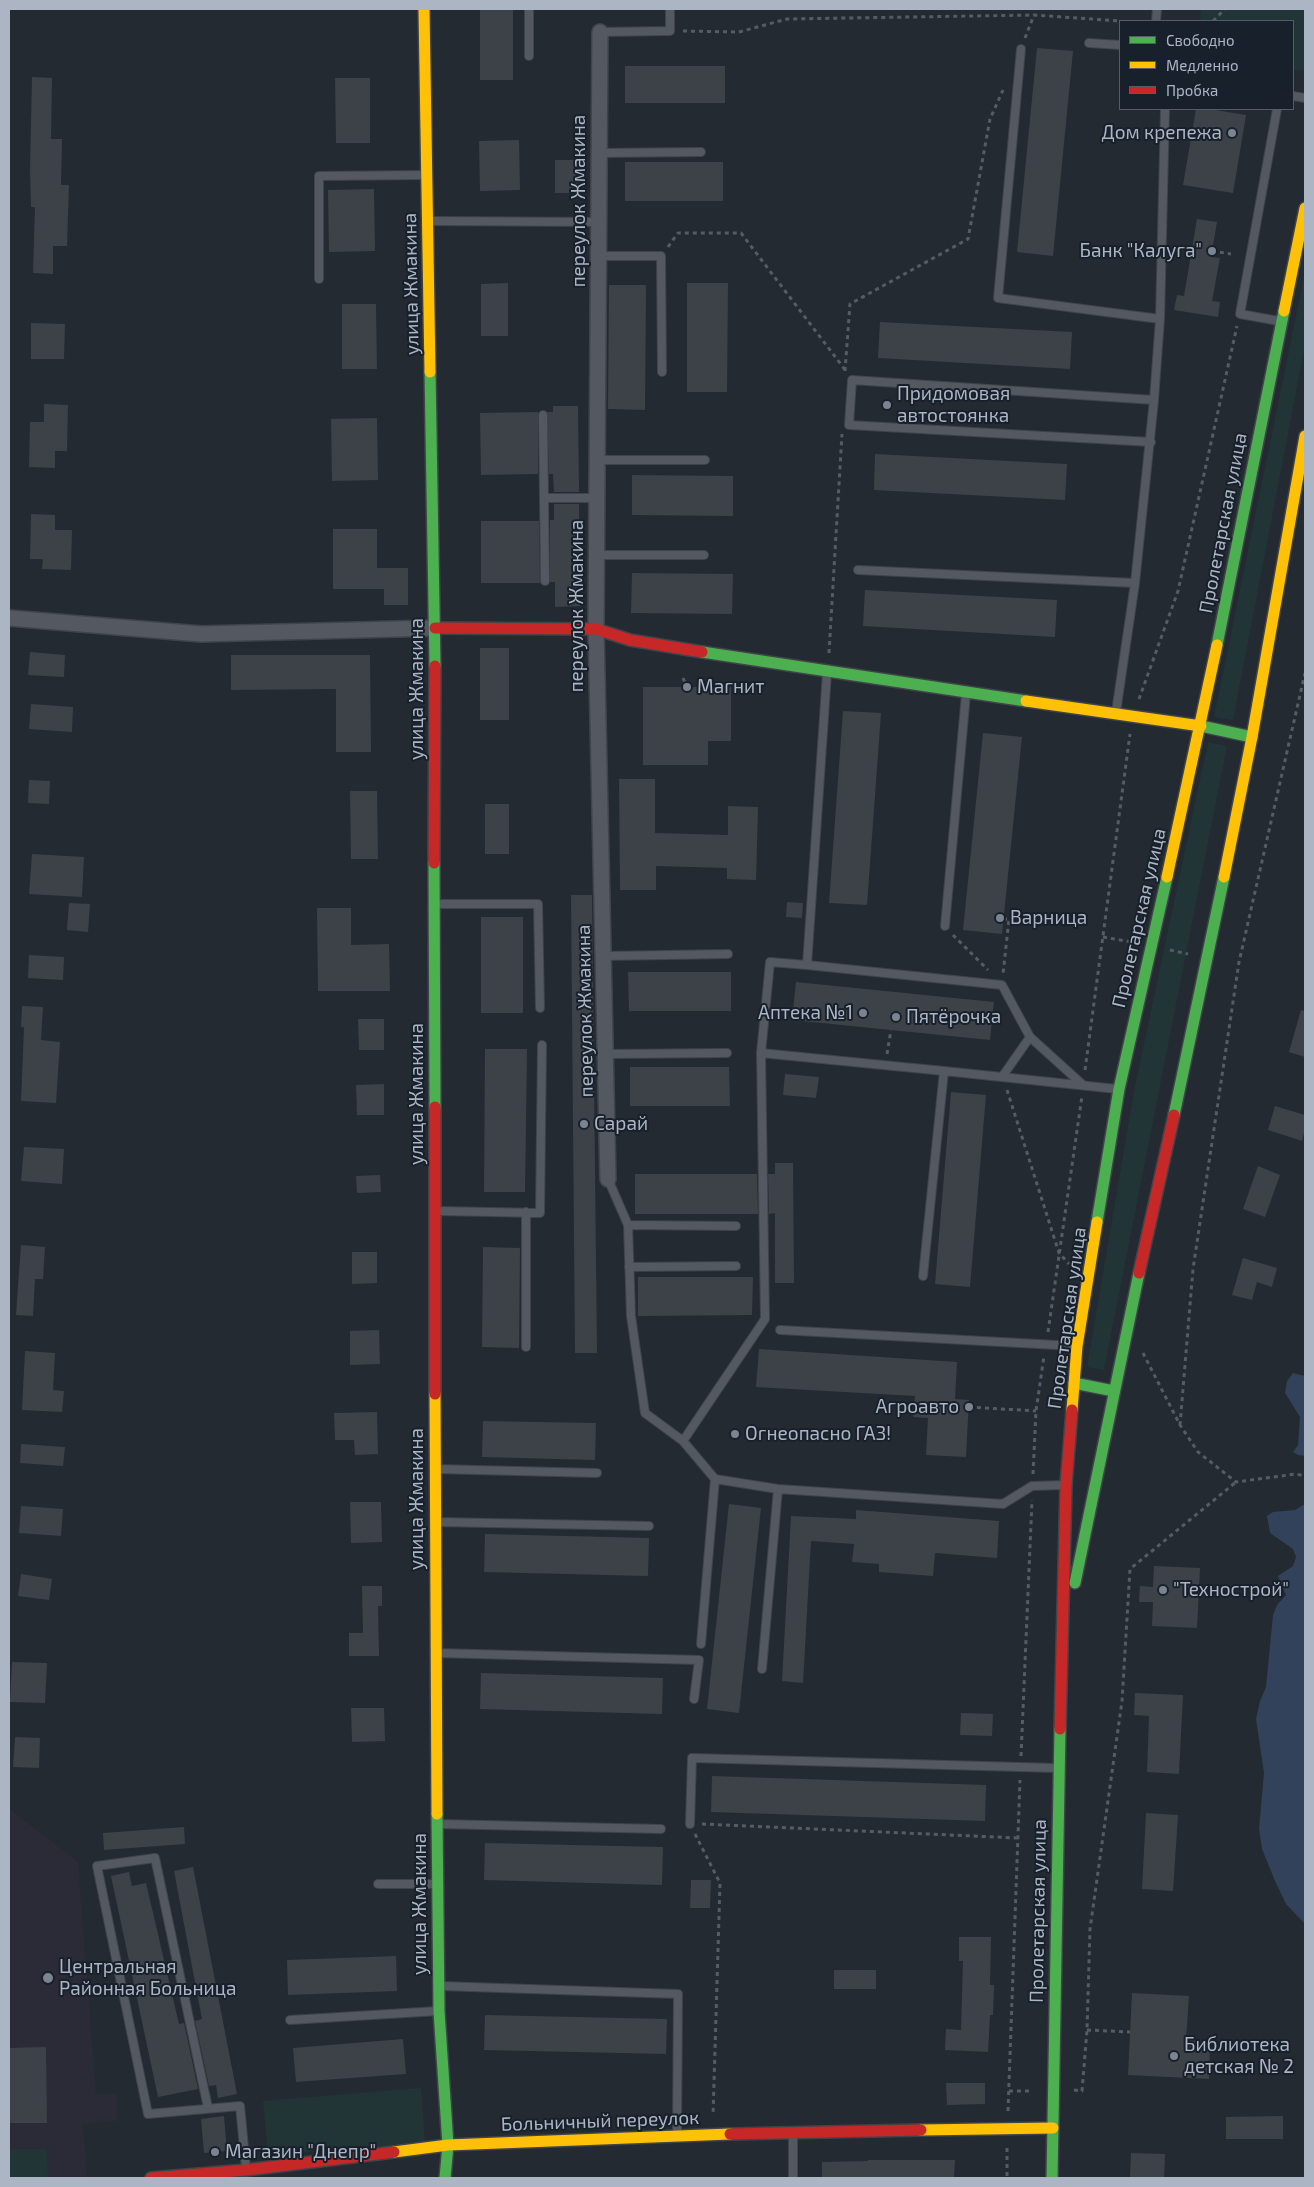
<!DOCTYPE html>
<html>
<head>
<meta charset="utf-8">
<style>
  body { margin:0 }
  #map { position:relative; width:1314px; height:2187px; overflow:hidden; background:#242a31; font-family:"Exo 2",sans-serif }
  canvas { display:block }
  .frame { position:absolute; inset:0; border:10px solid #acb5c4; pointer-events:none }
  .legend { position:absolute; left:1119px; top:20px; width:175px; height:90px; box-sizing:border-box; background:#18202b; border:1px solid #535c68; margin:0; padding:6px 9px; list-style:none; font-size:15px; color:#acb5c4 }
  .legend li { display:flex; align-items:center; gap:10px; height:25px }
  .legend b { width:25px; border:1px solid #535c68 }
</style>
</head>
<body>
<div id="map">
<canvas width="1314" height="2187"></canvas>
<div class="frame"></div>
<ul class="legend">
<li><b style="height:6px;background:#4caf50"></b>Свободно</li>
<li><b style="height:6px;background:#ffc107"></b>Медленно</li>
<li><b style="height:6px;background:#c62828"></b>Пробка</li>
</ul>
</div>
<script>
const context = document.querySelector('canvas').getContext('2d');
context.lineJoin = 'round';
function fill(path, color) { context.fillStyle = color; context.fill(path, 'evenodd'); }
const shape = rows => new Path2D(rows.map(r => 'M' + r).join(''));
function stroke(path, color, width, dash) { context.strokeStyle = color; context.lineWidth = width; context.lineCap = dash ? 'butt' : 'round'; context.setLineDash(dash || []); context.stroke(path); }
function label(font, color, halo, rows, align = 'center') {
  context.font = font + ' "Exo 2",sans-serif'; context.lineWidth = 4; context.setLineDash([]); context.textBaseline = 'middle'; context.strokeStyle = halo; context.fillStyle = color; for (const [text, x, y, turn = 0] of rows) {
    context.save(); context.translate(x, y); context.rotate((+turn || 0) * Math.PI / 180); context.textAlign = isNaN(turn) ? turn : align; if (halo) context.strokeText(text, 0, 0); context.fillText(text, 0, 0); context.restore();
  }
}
fill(shape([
  [9,1808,78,1862,96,2094,117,2094,117,2121,83,2124,87,2178,9,2178]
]), '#2b2a37');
fill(shape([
  [1201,9,1305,9,1305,71,1293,70,1293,21,1200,21],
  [1305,272,1305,345,1233,720,1214,717],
  [1208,742,1227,746,1104,1370,1087,1367,1134,1091],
  [421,2088,425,2143,268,2155,263,2101],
  [9,2149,47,2149,48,2178,9,2178]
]), '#213436');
fill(shape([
  [1293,1373,1305,1376,1305,1456,1298,1455,1293,1452,1298,1445,1300,1417,1285,1393,1287,1381],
  [1305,1504,1305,1924,1286,1904,1275,1881,1262,1849,1259,1829,1264,1773,1256,1719,1260,1701,1266,1687,1273,1615,1277,1605,1286,1595,1278,1576,1293,1566,1296,1557,1293,1549,1270,1533,1267,1516,1273,1512,1295,1510]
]), '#31425a');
fill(shape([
  [480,9,513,9,513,80,480,80],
  [1037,48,1073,51,1053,256,1017,252],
  [625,66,725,66,725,103,625,103],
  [32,77,52,78,51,139,62,139,61,185,69,185,67,246,53,246,53,274,33,273,35,207,31,207,30,169],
  [335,78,370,78,370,143,336,143],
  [1196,109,1209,109,1246,115,1233,193,1183,185],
  [519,140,520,190,480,191,479,141],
  [555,160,583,160,583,193,555,193],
  [625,162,723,162,723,201,625,201],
  [374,189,375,251,329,252,328,190],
  [1197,219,1217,222,1211,257,1220,258,1212,301,1220,302,1218,317,1174,310,1177,295,1184,296],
  [508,283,508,336,481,336,481,284],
  [687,283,728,283,727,392,687,392],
  [609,285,646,285,645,410,608,409],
  [342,304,376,304,377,369,342,369],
  [880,322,1072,332,1070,369,878,358],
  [31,323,65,324,64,359,31,359],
  [44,404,68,405,67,451,55,451,55,468,29,467,30,422,44,422],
  [553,406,578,406,579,492,554,492,553,474,549,474,547,412,553,412],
  [538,412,538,474,481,475,480,413],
  [377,418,378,480,332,481,331,419],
  [875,454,1067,464,1065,500,874,490],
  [632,475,733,476,733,516,632,515],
  [554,504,579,504,580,606,555,607,555,582,550,582,550,520,554,520],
  [31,514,55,515,55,530,72,530,71,570,42,569,43,559,30,559],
  [481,521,539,521,540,583,481,583],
  [333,529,377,529,377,568,408,568,408,605,384,605,384,589,333,589],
  [632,573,733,574,732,614,631,613],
  [865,590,1057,600,1055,637,863,626],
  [480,648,509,648,509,720,480,720],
  [30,652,65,655,64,677,28,675],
  [231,655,370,655,371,752,336,752,336,689,231,690],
  [643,687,731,687,731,741,708,741,708,765,643,765],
  [31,704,73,707,72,732,29,729],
  [843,711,881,713,867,905,829,903],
  [983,733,1022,737,1002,934,963,930],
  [619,779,655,779,655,833,728,835,728,806,758,807,756,880,727,879,727,868,656,866,656,890,620,890],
  [29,780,50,781,49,804,28,803],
  [350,791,377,791,378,859,351,859],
  [485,804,509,804,509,854,485,854],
  [32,854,84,857,82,897,29,894],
  [571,895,592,895,597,1353,575,1353],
  [787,902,803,903,802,918,786,917],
  [69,903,90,904,88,932,67,930],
  [317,908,351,908,351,945,389,944,390,991,318,991],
  [481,917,523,917,523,1013,481,1013],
  [29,955,64,957,63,980,28,978],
  [628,972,731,972,731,1011,629,1011],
  [796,982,994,1002,990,1040,792,1020],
  [22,1006,43,1007,41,1040,60,1042,56,1103,21,1101,24,1027,21,1027],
  [1301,1010,1305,1011,1305,1057,1289,1052],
  [358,1019,384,1019,384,1050,359,1050],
  [485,1049,527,1049,525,1192,484,1192],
  [630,1067,729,1067,730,1106,630,1106],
  [785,1074,819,1077,816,1098,783,1095],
  [384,1084,384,1115,357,1115,356,1085],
  [951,1092,986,1095,970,1287,935,1284],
  [1275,1106,1305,1115,1305,1129,1302,1141,1268,1130],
  [24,1147,64,1149,62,1184,21,1181],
  [775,1163,793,1163,794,1283,775,1283,775,1213,769,1214,768,1174,775,1174],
  [1258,1166,1280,1175,1265,1217,1243,1209],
  [635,1174,757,1174,758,1214,635,1214],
  [380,1175,381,1192,357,1193,356,1176],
  [21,1245,45,1247,43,1279,35,1279,33,1316,16,1315],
  [483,1247,520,1248,519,1348,482,1347],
  [352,1252,377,1252,377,1283,352,1284],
  [1243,1258,1277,1268,1272,1287,1257,1282,1252,1300,1232,1295],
  [638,1277,753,1277,752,1315,638,1316],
  [379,1330,380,1364,350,1365,350,1331],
  [759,1349,957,1362,955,1399,969,1400,966,1457,926,1455,928,1418,913,1417,915,1396,756,1387],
  [25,1351,55,1353,53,1390,64,1391,62,1412,22,1410],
  [377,1412,378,1454,355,1455,354,1440,335,1440,334,1413],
  [483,1421,596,1423,595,1460,482,1457],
  [21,1444,65,1447,63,1466,20,1463],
  [350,1502,381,1502,382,1542,351,1543],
  [729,1504,761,1508,739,1713,707,1709],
  [21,1506,63,1509,61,1536,19,1533],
  [856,1510,999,1521,997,1558,935,1553,933,1576,879,1572,879,1564,852,1562,854,1544,811,1541,803,1683,782,1681,791,1516,856,1519],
  [485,1534,649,1538,648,1576,484,1572],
  [1154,1566,1200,1568,1197,1628,1152,1626,1153,1602,1139,1602,1140,1586,1153,1587],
  [21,1574,52,1579,49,1600,18,1596],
  [362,1586,382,1586,382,1606,378,1606,379,1656,349,1656,349,1633,363,1633],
  [12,1662,47,1663,45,1703,10,1702],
  [481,1673,663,1678,662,1714,480,1709],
  [1135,1693,1183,1695,1179,1774,1147,1772,1149,1716,1134,1715],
  [351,1708,384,1708,385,1741,352,1742],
  [961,1713,993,1714,992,1736,960,1735],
  [15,1737,40,1738,39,1768,13,1767],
  [712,1776,986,1785,985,1821,711,1812],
  [1146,1813,1178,1815,1173,1891,1142,1889],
  [184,1827,185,1844,104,1850,103,1833],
  [485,1843,663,1847,662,1885,484,1880],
  [193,1867,237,2094,218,2098,216,2085,209,2086,195,2021,202,2019,174,1871],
  [129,1872,132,1886,146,1883,179,2024,184,2023,198,2089,158,2097,111,1876],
  [691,1880,711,1880,710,1908,690,1908],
  [959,1937,991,1937,990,1985,994,1985,993,2015,990,2015,988,2052,945,2050,946,2029,961,2030,963,1961,959,1961],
  [396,1956,397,1991,288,1995,287,1960],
  [834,1970,876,1970,876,1989,834,1989],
  [1132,1993,1189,1996,1186,2040,1210,2041,1209,2079,1128,2075],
  [485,2015,667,2019,666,2054,484,2050],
  [403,2039,406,2074,296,2082,293,2048],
  [46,2047,47,2123,9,2123,9,2048],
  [946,2083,985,2083,985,2104,947,2105],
  [224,2116,227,2151,204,2153,201,2119],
  [1283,2116,1283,2139,1226,2139,1226,2117],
  [1131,2153,1165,2154,1164,2178,1130,2178],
  [868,2160,955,2160,954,2178,822,2178,822,2162,868,2161]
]), '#3d4248');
const lane = shape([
  [529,9,529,56],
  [1156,21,1157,9],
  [600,32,670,31,670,9],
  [1089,43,1120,45],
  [1021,49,998,298,1160,319],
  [1293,96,1305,98],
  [1277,109,1240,314,1279,321],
  [599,153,701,152],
  [429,221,599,222],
  [598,256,661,256,662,372],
  [319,279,319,176,425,175],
  [543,415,544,498],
  [1151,442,849,425,852,380,1154,400],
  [597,460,705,460],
  [596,555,704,555],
  [858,570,1135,583],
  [545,581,544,498,597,498],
  [827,673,807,965,1002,985,1030,1037,1083,1085],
  [1116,712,1135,583,1154,400,1160,319,1165,109],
  [436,904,538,904,540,1008],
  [945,926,966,694],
  [604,956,728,954],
  [761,1053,944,1071],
  [606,1054,727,1053],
  [1002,1077,1030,1037],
  [608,1179,628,1225,631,1316,645,1413,683,1441,715,1479,778,1489,1003,1504,1032,1486,1064,1485],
  [438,1211,540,1213,542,1045],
  [628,1225,736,1226],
  [629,1267,736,1266],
  [923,1276,944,1071,1117,1089],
  [780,1330,1075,1346],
  [526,1347,526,1212],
  [683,1441,765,1319,761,1053,770,962,807,965],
  [436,1469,597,1473],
  [436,1522,649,1526],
  [701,1644,715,1479],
  [437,1653,699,1660,694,1699],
  [762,1669,778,1489],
  [439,1824,661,1829],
  [690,1824,692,1758,1056,1768],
  [378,1884,436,1884],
  [441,1986,678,1994,677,2133],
  [290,2020,438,2011],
  [208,2108,155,1858,97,1866,148,2114,240,2106,246,2168],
  [793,2178,793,2135]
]);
const street = shape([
  [600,32,596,629,608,1179],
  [9,618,201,634,435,628]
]);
const fast = shape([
  [430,372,435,666],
  [1217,645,1284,311],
  [702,652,1026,701],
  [1201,726,1252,737],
  [434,863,435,1107],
  [1174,1115,1224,877],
  [1097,1222,1119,1089,1167,877],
  [1074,1383,1114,1391],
  [1075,1583,1139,1273],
  [437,1814,439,2011,448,2145,445,2178],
  [1052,2178,1060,1729]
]);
const slow = shape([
  [424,9,430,372],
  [1284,311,1305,208],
  [1026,701,1201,726],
  [1167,877,1217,645],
  [1224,877,1252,737,1305,436],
  [435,1394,437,1814],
  [1072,1410,1077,1346,1097,1222],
  [921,2130,1053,2128],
  [394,2152,448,2145,730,2134]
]);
const jam = shape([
  [435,628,596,629,630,640,702,652],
  [434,863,435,666],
  [1139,1273,1174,1115],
  [435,1394,435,1107],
  [1060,1729,1066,1485,1072,1410],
  [730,2134,921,2130],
  [151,2178,246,2170,394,2152]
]);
stroke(lane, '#40444a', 10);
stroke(street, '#40444a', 18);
stroke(fast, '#40444a', 14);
stroke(slow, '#40444a', 14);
stroke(jam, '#40444a', 14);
stroke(shape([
  [1213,21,1225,9],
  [683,31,739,32,787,19,1034,15,1120,21],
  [1025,38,1034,15],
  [668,247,678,233,741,233,846,371],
  [1212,251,1231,254],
  [845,371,850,304,968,239,990,119,1003,90],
  [829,653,842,434],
  [683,678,687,687],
  [1139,699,1178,591,1237,326],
  [1003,919,1009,919,1003,974],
  [953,935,988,970],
  [1103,937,1132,942],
  [1170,950,1188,954],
  [887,1054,891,1030],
  [1085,1070,1130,734],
  [1007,1090,1059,1253,1069,1264],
  [1048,1332,1082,1096],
  [1143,1353,1180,1425,1198,1452,1236,1482,1296,1474,1305,1476],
  [969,1407,1036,1411],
  [1180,1425,1193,1269,1239,962,1305,673],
  [1033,1474,1036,1411,1044,1356],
  [1021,1756,1032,1500],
  [702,1824,1018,1838],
  [695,1834,720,1883,713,2116],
  [1087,2030,1130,2032],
  [1074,2090,1082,2091,1087,2030,1090,1929,1122,1701,1130,1569,1236,1482],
  [1009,2091,1033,2091],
  [1008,2111,1020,1780],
  [1007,2148,1007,2178]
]), '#565c63', 3, [4, 4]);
stroke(lane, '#545860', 8);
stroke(street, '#545860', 15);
stroke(fast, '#4caf50', 11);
stroke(slow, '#ffc107', 11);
stroke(jam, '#c62828', 11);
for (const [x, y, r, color] of [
  [1232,133,5,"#7c8491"],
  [1212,251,5,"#7c8491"],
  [887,405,5,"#7c8491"],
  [687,687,5,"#7c8491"],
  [1000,918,5,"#7c8491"],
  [863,1013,5,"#7c8491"],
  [896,1017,5,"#7c8491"],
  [584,1124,5,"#7c8491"],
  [969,1407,5,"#7c8491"],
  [735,1434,5,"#7c8491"],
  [1163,1590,5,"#7c8491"],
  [48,1978,6,"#7c8491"],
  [1174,2056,5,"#7c8491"],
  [215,2152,5,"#7c8491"]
]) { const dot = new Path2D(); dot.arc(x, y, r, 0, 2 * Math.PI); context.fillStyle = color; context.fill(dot); stroke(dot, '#18202b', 2); }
label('19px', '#acb5c4', '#18202b', [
  ["Дом крепежа",1222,133,"right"],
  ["Банк \"Калуга\"",1202,251,"right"],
  ["Придомовая",897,394],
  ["автостоянка",897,416],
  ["Магнит",697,687],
  ["Варница",1010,918],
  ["Аптека №1",853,1013,"right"],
  ["Пятёрочка",906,1017],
  ["Сарай",594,1124],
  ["Агроавто",959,1407,"right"],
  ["Огнеопасно ГАЗ!",745,1434],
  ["\"Технострой\"",1173,1590],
  ["Центральная",59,1967],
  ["Районная Больница",59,1989],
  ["Библиотека",1184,2045],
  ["детская № 2",1184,2067],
  ["Магазин \"Днепр\"",225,2152]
], 'left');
label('19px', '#acb5c4', '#18202b', [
  ["переулок Жмакина",579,201,-90],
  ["улица Жмакина",411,284,-91],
  ["Пролетарская улица",1223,523,-79],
  ["переулок Жмакина",577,606,-90],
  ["улица Жмакина",417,689,-90],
  ["Пролетарская улица",1139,918,-77],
  ["переулок Жмакина",585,1011,-91],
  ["улица Жмакина",417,1094,-90],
  ["Пролетарская улица",1067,1318,-82],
  ["улица Жмакина",417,1499,-90],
  ["улица Жмакина",420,1904,-90],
  ["Пролетарская улица",1038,1911,-89],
  ["Больничный переулок",600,2121,-2]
]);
</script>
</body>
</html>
